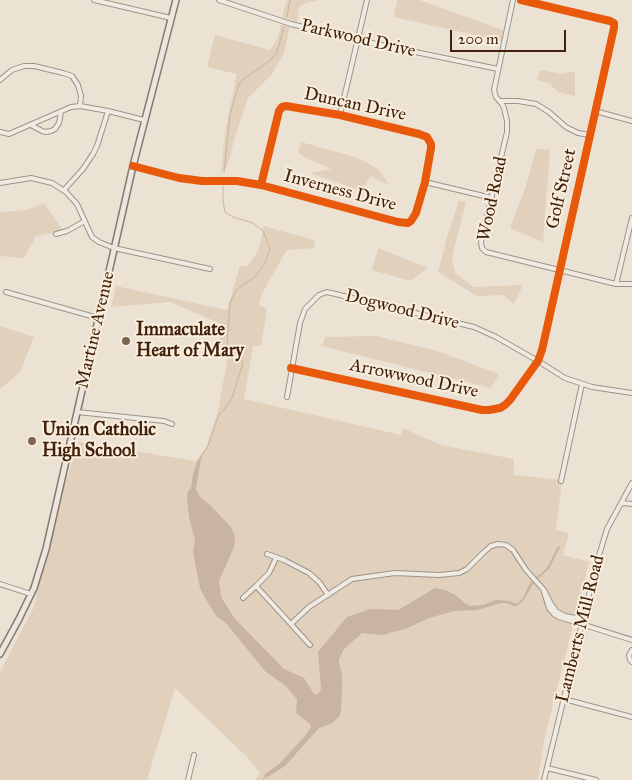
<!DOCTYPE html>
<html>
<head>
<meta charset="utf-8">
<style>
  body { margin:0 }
  #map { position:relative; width:632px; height:780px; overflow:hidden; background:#ece2d4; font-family:"IM FELL Great Primer",serif }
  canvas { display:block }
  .scale { position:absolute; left:450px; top:30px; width:116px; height:22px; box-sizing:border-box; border:2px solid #41210c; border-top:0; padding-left:6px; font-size:15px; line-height:18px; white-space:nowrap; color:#41210c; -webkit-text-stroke:4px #f9eddc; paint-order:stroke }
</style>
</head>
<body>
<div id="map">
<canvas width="632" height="780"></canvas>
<div class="scale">200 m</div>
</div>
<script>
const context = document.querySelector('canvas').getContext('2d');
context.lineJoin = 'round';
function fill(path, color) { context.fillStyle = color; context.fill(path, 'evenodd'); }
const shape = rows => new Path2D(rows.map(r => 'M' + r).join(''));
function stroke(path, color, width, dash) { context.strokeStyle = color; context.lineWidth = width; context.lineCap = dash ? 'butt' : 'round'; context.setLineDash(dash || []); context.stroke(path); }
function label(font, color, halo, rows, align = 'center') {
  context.font = font + ' "IM FELL Great Primer",serif'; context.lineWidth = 4; context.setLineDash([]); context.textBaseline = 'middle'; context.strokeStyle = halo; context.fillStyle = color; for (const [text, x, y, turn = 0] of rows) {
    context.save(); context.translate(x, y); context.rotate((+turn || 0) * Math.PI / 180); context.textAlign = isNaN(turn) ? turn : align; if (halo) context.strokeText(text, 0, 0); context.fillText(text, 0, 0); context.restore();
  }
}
fill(shape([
  [287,0,320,0,306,3,299,7,297,22,282,17],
  [397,0,419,0,503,30,502,41,394,17],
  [281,25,290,26,284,53,272,74,248,98,235,137,227,167,221,173,225,133,237,74,207,67,215,35,270,50,277,40],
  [540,70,562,74,575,71,575,96,558,92,549,83,537,80],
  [301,142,358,158,378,169,390,186,371,176,361,191,310,173,331,169,306,158,298,152],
  [536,149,550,150,543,242,510,228,526,186],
  [459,201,466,201,452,257,455,273,474,287,523,285,514,304,503,295,477,296,438,272,447,237],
  [44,203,63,231,36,236,24,258,0,256,0,212,27,210],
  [264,226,314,240,315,248,287,250,261,295,259,305,267,309,261,346,253,346,244,399,401,435,403,428,441,445,514,459,514,475,562,480,556,530,569,533,563,555,589,562,545,736,538,780,256,780,260,773,248,758,175,688,147,780,0,780,0,672,34,607,45,557,60,498,79,442,196,461,207,446,218,411,228,355,219,342,223,325,170,302,111,307,116,286,227,310,240,266,248,266,259,249],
  [378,248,428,268,410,281,372,270],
  [0,326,34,337,20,372,0,389],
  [376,336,437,351,499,374,491,388,322,346,325,337]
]), '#e0d0bc');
fill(shape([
  [203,453,200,464,196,489,200,497,211,506,231,527,235,537,234,547,219,581,221,597,235,619,284,669,304,678,313,693,316,695,318,694,321,689,318,652,347,617,371,609,398,610,435,588,446,590,455,595,466,604,471,606,483,605,496,600,509,601,517,604,523,598,530,583,547,568,558,546,560,547,549,569,535,581,523,601,517,606,514,606,507,603,501,603,477,610,454,611,429,618,405,629,389,633,384,635,362,633,344,649,339,659,339,663,342,673,342,691,341,712,339,717,331,724,319,728,285,766,266,778,264,775,279,764,304,737,311,727,310,724,296,713,297,699,290,691,286,686,266,672,226,623,217,617,208,603,200,588,193,552,195,540,189,517,187,496,188,491,191,488,193,474,197,462]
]), '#c8b4a0');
stroke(shape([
  [287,16,290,0],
  [224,173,230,114,239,84,242,80,271,60,277,52,284,27],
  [203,453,207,448,219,414,224,410,232,398,243,363,234,350,227,345,230,303,237,289,255,277,264,265,270,248,263,231,253,223,233,217,225,212,223,201,223,186],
  [263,780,265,777]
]), '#c8b4a0', 1);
const minor = shape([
  [94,0,171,18],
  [219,0,291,24,357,40,498,69],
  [513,0,494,90,496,97,502,104,504,108,507,121,507,132,481,242,482,248,486,252,616,284,632,284],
  [0,80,12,70,24,66,34,66,63,73,72,76,78,85,81,96,80,106],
  [500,101,518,101,536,104,549,112,566,127,578,133,590,135],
  [595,111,632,121],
  [340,115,367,0],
  [31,125,42,131,46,132,51,131,55,129,59,123,61,112],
  [0,132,9,134,71,107,80,106,108,111,144,120],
  [133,166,179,178,202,181,237,181,261,185,398,222,408,223,411,221,416,213,425,182,431,148,431,144,427,137,419,134,340,115,286,106,282,107,279,111,261,185],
  [425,182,492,198],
  [0,183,31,178,52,183,66,192,77,204,92,237,99,242,114,248,210,269],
  [64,190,83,169,93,154,97,146,108,111],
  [56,234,67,231,85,221],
  [616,284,632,218],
  [6,292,98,318],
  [291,368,482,410,489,410,500,408,505,405,510,400,538,361,542,350,614,28,614,23,610,21,521,0],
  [287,397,300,323,305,309,319,295,327,292,474,327,496,337,538,361,565,378,592,387,632,393],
  [77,412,164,421,172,424],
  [561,481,582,384],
  [622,503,632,504],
  [267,554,284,560,309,573,320,583,328,595],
  [276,558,269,573,256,586,310,645],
  [0,584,31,594],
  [543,589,549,608,554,614,559,617,632,640],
  [243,598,256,586],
  [291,624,309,607,352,579,395,573,439,575,459,573,467,569,483,553,491,546,498,544,506,545,513,550,526,570,544,590,551,604,556,611,565,616,583,619],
  [632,650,629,655,630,660,632,662],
  [564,699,632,717],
  [547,768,596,780],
  [188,780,194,755],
  [544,780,597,562,607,529,632,483]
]);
const major = shape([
  [0,654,19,619,34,588,46,549,133,166,176,0]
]);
stroke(minor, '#9d9489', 6);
stroke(major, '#857a6f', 8);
stroke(minor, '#efeae2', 4);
stroke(major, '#ece6de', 5);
stroke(shape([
  [133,166,179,178,202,181,237,181,261,185,398,222,408,223,411,221,416,213,425,182,431,148,431,144,427,137,419,134,340,115,286,106,282,107,279,111,261,185],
  [291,368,482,410,489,410,500,408,505,405,510,400,538,361,542,350,614,28,614,23,610,21,521,0]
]), '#e8590c', 8);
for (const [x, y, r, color] of [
  [126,341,5,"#7d6552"],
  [32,441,5,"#7d6552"]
]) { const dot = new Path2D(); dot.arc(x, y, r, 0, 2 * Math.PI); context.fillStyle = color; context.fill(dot); stroke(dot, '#f9eddc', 2); }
label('18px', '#41210c', '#f9eddc', [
  ["Parkwood Drive",358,39,13],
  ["Duncan Drive",355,105,12],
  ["Golf Street",562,189,-77],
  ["Inverness Drive",340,191,15],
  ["Wood Road",493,199,-78],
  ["Dogwood Drive",402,310,14],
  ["Martine Avenue",96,330,-77],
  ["Arrowwood Drive",414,379,12],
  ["Lamberts Mill Road",581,629,-76]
]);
label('bold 18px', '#41210c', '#f9eddc', [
  ["Immaculate",136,331],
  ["Heart of Mary",136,352],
  ["Union Catholic",42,431],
  ["High School",42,452]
], 'left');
</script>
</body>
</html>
